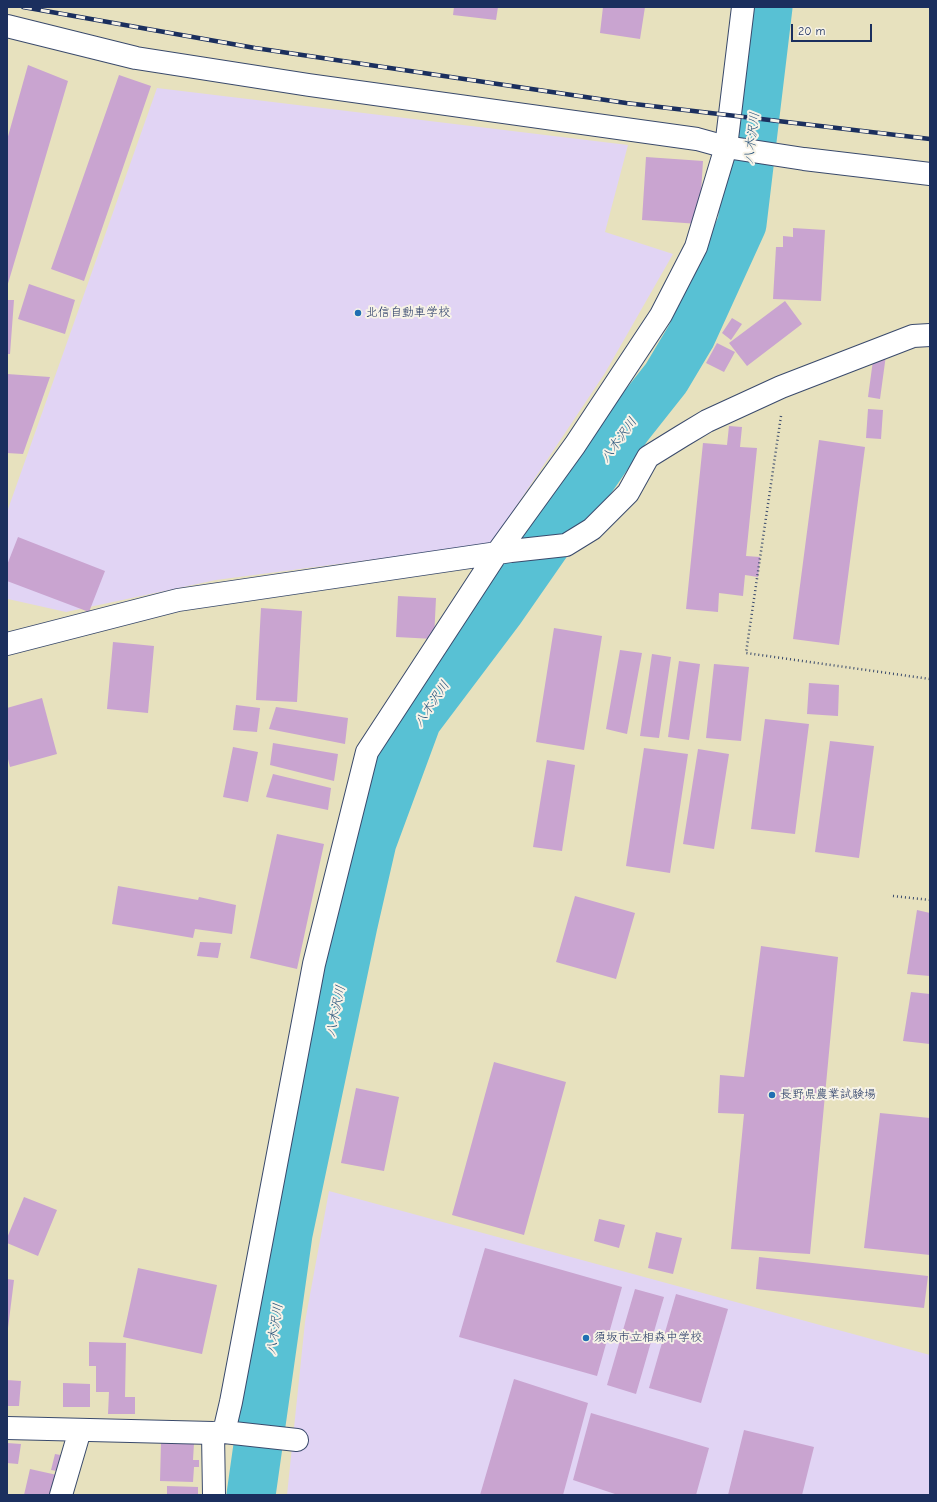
<!DOCTYPE html>
<html>
<head>
<meta charset="utf-8">
<style>
  body { margin:0 }
  #map { position:relative; width:937px; height:1502px; overflow:hidden; background:#e7e1be; font-family:"Comic Neue",sans-serif }
  canvas { display:block }
  .frame { position:absolute; inset:0; border:8px solid #1b2f5e; pointer-events:none }
  .scale { position:absolute; left:791px; top:24px; width:81px; height:18px; box-sizing:border-box; border:2px solid #1b2f5e; border-top:0; padding-left:5px; font-size:12px; line-height:14px; white-space:nowrap; color:#1b2f5e; -webkit-text-stroke:3px #f7f3e8; paint-order:stroke }
</style>
</head>
<body>
<div id="map">
<canvas width="937" height="1502"></canvas>
<div class="frame"></div>
<div class="scale">20 m</div>
</div>
<script>
const context = document.querySelector('canvas').getContext('2d');
context.lineJoin = 'round';
function fill(path, color) { context.fillStyle = color; context.fill(path, 'evenodd'); }
const shape = rows => new Path2D(rows.map(r => 'M' + r).join(''));
function stroke(path, color, width, dash) { context.strokeStyle = color; context.lineWidth = width; context.lineCap = dash ? 'butt' : 'round'; context.setLineDash(dash || []); context.stroke(path); }
function label(font, color, halo, rows, align = 'center') {
  context.font = font + ' "Comic Neue","Klee One",sans-serif'; context.lineWidth = 4; context.setLineDash([]); context.textBaseline = 'middle'; context.strokeStyle = halo; context.fillStyle = color; for (const [text, x, y, turn = 0] of rows) {
    context.save(); context.translate(x, y); context.rotate((+turn || 0) * Math.PI / 180); context.textAlign = isNaN(turn) ? turn : align; if (halo) context.strokeText(text, 0, 0); context.fillText(text, 0, 0); context.restore();
  }
}
fill(shape([
  [157,88,628,145,605,232,673,254,605,373,491,544,216,580,66,612,8,599,7,512],
  [329,1191,930,1355,930,1495,287,1495,305,1322]
]), '#e1d4f4');
stroke(shape([
  [251,1495,288,1234,353,925,372,842,417,720,500,610,628,426,666,378,691,336,742,224,768,7]
]), '#58c1d4', 49);
fill(shape([
  [454,7,498,7,496,20,453,15],
  [603,7,645,7,640,39,600,33],
  [28,65,68,81,7,287,7,140],
  [119,75,151,86,84,281,51,269],
  [646,157,703,161,699,224,642,220],
  [793,228,825,230,821,301,773,299,776,247,783,247,783,236,793,237],
  [29,284,75,300,65,334,18,319],
  [7,300,14,300,10,354,7,354],
  [785,301,802,324,747,366,729,343],
  [732,318,742,324,731,340,722,333],
  [717,343,735,352,724,372,706,363],
  [874,353,886,355,880,399,868,397],
  [7,374,50,377,23,454,7,453],
  [868,409,883,410,881,439,866,438],
  [729,426,742,427,740,447,757,448,746,556,760,557,758,577,745,575,743,596,719,593,718,612,686,609,703,443,727,445],
  [819,440,865,447,839,645,793,639],
  [18,537,105,571,89,612,7,581,7,565],
  [398,596,436,598,434,639,396,637],
  [261,608,302,611,297,702,256,700],
  [554,628,602,636,584,750,536,742],
  [113,642,154,646,148,713,107,709],
  [620,650,642,653,627,734,606,729],
  [652,654,671,657,659,738,640,736],
  [679,661,700,664,689,740,668,737],
  [714,664,749,667,741,741,706,738],
  [809,683,839,685,838,716,807,714],
  [42,698,57,754,10,767,7,755,7,708],
  [236,705,260,708,257,732,233,730],
  [276,707,348,718,345,744,269,729],
  [765,719,809,724,795,834,751,829],
  [830,741,874,746,859,858,815,852],
  [273,743,338,754,334,781,270,765],
  [233,747,258,752,248,802,223,797],
  [644,748,688,754,670,873,626,866],
  [698,749,729,754,714,849,683,844],
  [547,760,575,765,562,851,533,847],
  [273,774,331,788,328,810,266,797],
  [277,834,324,844,297,969,250,958],
  [118,886,198,900,199,897,236,905,232,934,195,929,193,938,112,924],
  [575,896,635,913,616,979,556,962],
  [917,910,930,913,930,976,907,974],
  [200,942,221,943,218,958,197,956],
  [761,946,838,957,810,1254,731,1249,744,1114,718,1113,720,1075,744,1077],
  [911,992,930,994,930,1044,903,1041],
  [494,1062,566,1082,524,1235,452,1215],
  [356,1088,399,1097,384,1171,341,1163],
  [880,1113,930,1118,930,1255,864,1248],
  [24,1197,57,1210,38,1256,7,1243,7,1238],
  [599,1219,625,1225,619,1248,594,1241],
  [656,1232,682,1238,673,1274,648,1268],
  [485,1248,622,1287,597,1376,459,1337],
  [759,1257,928,1276,924,1308,756,1289],
  [138,1268,217,1285,202,1354,123,1337],
  [7,1279,14,1280,8,1328,7,1328],
  [635,1289,664,1297,636,1394,607,1385],
  [676,1294,728,1309,701,1403,649,1388],
  [89,1342,126,1343,125,1397,135,1397,135,1414,108,1414,109,1392,96,1392,96,1366,89,1366],
  [514,1379,588,1403,563,1495,480,1495],
  [7,1380,21,1381,19,1406,7,1406],
  [63,1383,90,1384,90,1407,63,1407],
  [591,1413,709,1448,696,1495,618,1495,573,1480],
  [744,1430,814,1447,802,1495,728,1495],
  [161,1442,194,1443,193,1460,199,1460,199,1467,194,1467,193,1482,160,1481],
  [7,1443,21,1444,18,1464,7,1463],
  [55,1454,66,1456,63,1472,51,1470],
  [30,1469,57,1475,53,1495,24,1495],
  [167,1486,198,1487,198,1495,167,1495]
]), '#c9a4d0');
const minor = shape([
  [7,644,178,600,511,551,566,545,592,529,628,493,648,457,682,436,707,421,781,387,913,336,930,335],
  [7,1428,213,1433,224,1432,297,1440],
  [224,1432,231,1402,314,964,367,752,497,553,575,445,661,315,696,247,726,147,743,7],
  [213,1433,214,1495],
  [61,1495,80,1430]
]);
const tertiary = shape([
  [7,26,136,58,309,85,697,139,726,147,804,159,930,174]
]);
stroke(minor, '#3a4a6c', 24);
stroke(tertiary, '#3a4a6c', 24);
stroke(shape([
  [781,416,746,653,930,679],
  [893,896,930,900]
]), '#3a4a6c', 2.5, [1, 3]);
stroke(minor, '#fff', 22);
stroke(tertiary, '#fff', 22);
const rail = shape([
  [23,7,255,48,626,103,930,139]
]);
stroke(rail, '#1b2f5e', 4.5);
stroke(rail, '#f7f3e8', 3, [9]);
for (const [x, y, r, color] of [
  [358,313,4,"#1f6fb2"],
  [772,1095,4,"#1f6fb2"],
  [586,1338,4,"#1f6fb2"]
]) { const dot = new Path2D(); dot.arc(x, y, r, 0, 2 * Math.PI); context.fillStyle = color; context.fill(dot); stroke(dot, '#f7f3e8', 1.5); }
label('12px', '#1b2f5e', '#f7f3e8', [
  ["北信自動車学校",366,313],
  ["長野県農業試験場",780,1095],
  ["須坂市立相森中学校",594,1338]
], 'left');
label('italic 13px', '#2a547c', '#f7f3e8', [
  ["八木沢川",752,138,-83],
  ["八木沢川",619,440,-54],
  ["八木沢川",432,704,-56],
  ["八木沢川",336,1011,-78],
  ["八木沢川",275,1329,-82]
]);
</script>
</body>
</html>
